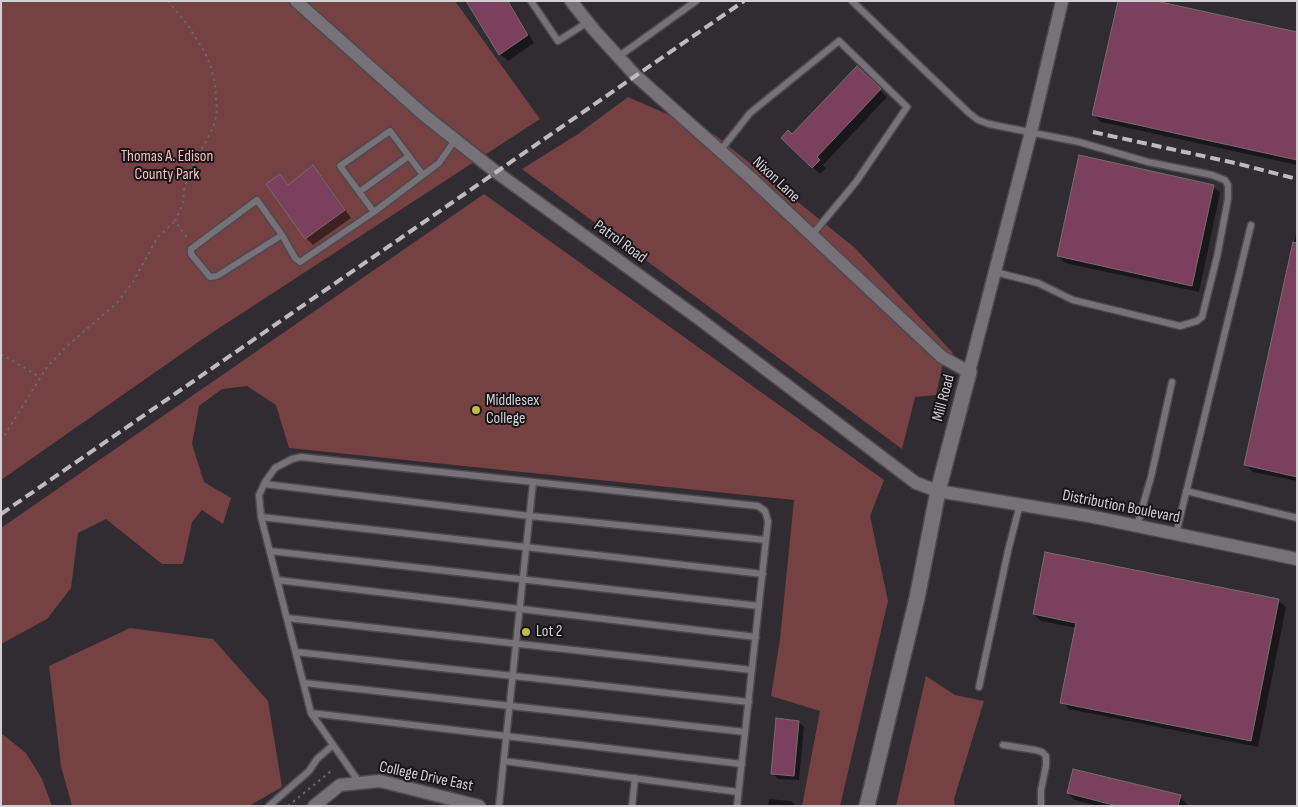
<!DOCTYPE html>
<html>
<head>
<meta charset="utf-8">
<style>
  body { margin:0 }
  #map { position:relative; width:1298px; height:807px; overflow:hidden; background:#312c32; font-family:"Sofia Sans Condensed",sans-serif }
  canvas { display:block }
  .frame { position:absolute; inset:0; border:2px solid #d3d0d4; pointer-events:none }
</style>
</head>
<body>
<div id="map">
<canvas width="1298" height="807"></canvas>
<div class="frame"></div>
</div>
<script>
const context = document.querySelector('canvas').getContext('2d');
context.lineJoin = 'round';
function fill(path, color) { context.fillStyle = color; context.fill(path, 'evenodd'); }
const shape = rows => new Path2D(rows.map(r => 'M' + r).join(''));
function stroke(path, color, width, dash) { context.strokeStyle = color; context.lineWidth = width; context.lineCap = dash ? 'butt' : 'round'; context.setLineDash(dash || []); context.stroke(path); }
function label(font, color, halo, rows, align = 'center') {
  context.font = font + ' "Sofia Sans Condensed",sans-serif'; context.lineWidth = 4; context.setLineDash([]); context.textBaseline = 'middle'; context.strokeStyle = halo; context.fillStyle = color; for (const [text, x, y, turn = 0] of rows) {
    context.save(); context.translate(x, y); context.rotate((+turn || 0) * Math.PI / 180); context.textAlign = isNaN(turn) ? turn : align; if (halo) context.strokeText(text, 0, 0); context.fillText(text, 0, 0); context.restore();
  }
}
fill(shape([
  [1,1,455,1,540,119,207,336,1,480],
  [628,97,715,135,855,248,953,353,943,363,936,395,915,397,902,449,522,169,578,134],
  [484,194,884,480,870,516,888,601,840,806,802,806,820,711,771,696,780,639,794,500,289,448,276,405,247,386,222,389,199,406,192,444,204,482,231,498,223,524,202,510,192,522,183,564,162,564,106,519,78,533,71,588,47,619,1,644,1,528],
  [130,628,213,639,268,701,282,787,249,806,72,806,61,766,49,666],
  [926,676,955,695,984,701,954,799,955,806,896,806],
  [1,733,26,753,42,779,52,806,1,806]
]), '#754142');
fill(shape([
  [468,1,509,1,534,43,508,61,500,54],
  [1297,33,1297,165,1101,122,1094,115],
  [857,68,887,97,823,165,826,168,820,174,783,138,792,136],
  [313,167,320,174,351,218,313,245,306,238,280,175,289,185],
  [1213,186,1220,193,1199,292,1065,263,1058,256],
  [1297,229,1297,481,1253,472,1246,465],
  [1278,600,1286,607,1258,747,1069,709,1062,702,1077,628,1041,621,1034,614],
  [799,722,804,727,799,780,778,779,772,773],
  [1068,793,1180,797,1187,804,1187,806,1098,806,1075,800],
  [769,799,791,801,796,806,768,806]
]), '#0007');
const building = shape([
  [466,1,508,1,528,35,499,55,466,1],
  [1118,1,1156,1,1297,32,1297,160,1092,115,1118,1],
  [857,66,881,89,817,157,820,160,812,168,781,138,788,130,792,134,857,66],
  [1079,155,1214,185,1192,286,1057,256,1079,155],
  [313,165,345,210,305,239,266,184,280,174,288,185,313,165],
  [1293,242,1297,243,1297,477,1244,465,1293,242],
  [1045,552,1279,599,1251,741,1060,703,1076,623,1033,614,1045,552],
  [776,718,799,721,794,776,771,774,776,718],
  [1073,769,1181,795,1178,806,1117,806,1067,793,1073,769]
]);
fill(building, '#7c405f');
stroke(building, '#756c70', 1);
const lane = shape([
  [531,1,558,41,588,22],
  [852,1,969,113,978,120,989,124,1079,142,1148,162,1212,175,1225,180,1228,185,1228,199,1217,257,1202,317,1197,321,1180,326,1073,300,1038,283,995,272],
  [618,57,696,1],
  [720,151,750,113,839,41,907,107,856,182,812,235],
  [423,175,390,131,340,166,374,212,423,175,439,163,455,140],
  [359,192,409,156],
  [282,235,217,276,210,277,191,254,191,249,257,200,282,235,295,258,300,262,374,212],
  [264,484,530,516,766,540],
  [1186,491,1297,518],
  [261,517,763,574],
  [1137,526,1151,477,1172,382],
  [1176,534,1251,225],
  [270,551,759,606],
  [277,580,756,637],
  [287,618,752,670],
  [296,652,749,702],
  [304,683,745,732],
  [979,687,1008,551,1020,504],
  [311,713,742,764],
  [1003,745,1035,750,1042,752,1046,756,1046,766,1041,790,1041,806],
  [504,761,738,792],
  [359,782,311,713,261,517,259,495,265,482,275,468,292,459,301,457,758,506,765,511,768,521,737,806],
  [269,806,309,771,317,759,333,745],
  [499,806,533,482],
  [632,806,635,778]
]);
const street = shape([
  [296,1,424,115,496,172,698,318,916,483,938,491,1089,516,1297,559],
  [571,1,594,30,635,75,753,180,942,357,969,372,1031,132,1062,1],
  [314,806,340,785,380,781,479,806]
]);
const secondary = shape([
  [867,806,917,598,938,491,969,372]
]);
stroke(lane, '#4d494e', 9);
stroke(street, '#4d494e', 15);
stroke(secondary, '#4d494e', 18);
stroke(shape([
  [168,1,189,27,204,51,210,64,215,83,216,99,217,110,215,122,210,134,189,172,184,190,183,204,175,221,188,239],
  [1,354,40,377],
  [1,441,47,367,67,346,117,303,133,282,157,238,175,221],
  [288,806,331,771]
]), '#6b676c', 2, [2.5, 4]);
stroke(lane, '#777178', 6);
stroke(street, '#777178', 12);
stroke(secondary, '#777178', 15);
stroke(shape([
  [1093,132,1235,163,1297,179],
  [1,514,744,1]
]), '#bebbbf', 4, [10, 5]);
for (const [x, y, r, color] of [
  [476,410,5,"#bebf42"],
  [526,632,5,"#bebf42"]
]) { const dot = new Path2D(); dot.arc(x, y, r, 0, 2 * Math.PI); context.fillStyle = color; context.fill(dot); stroke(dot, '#171518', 2); }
label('16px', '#fabbbb', '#171518', [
  ["Thomas A. Edison",167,157],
  ["County Park",167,175]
]);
label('16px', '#d3d0d4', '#171518', [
  ["Nixon Lane",776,180,43],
  ["Patrol Road",620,242,36],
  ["Mill Road",944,398,-75],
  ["Distribution Boulevard",1121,507,11],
  ["College Drive East",426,777,12]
]);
label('16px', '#d3d0d4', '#171518', [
  ["Middlesex",486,401],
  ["College",486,419],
  ["Lot 2",536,632]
], 'left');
</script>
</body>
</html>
